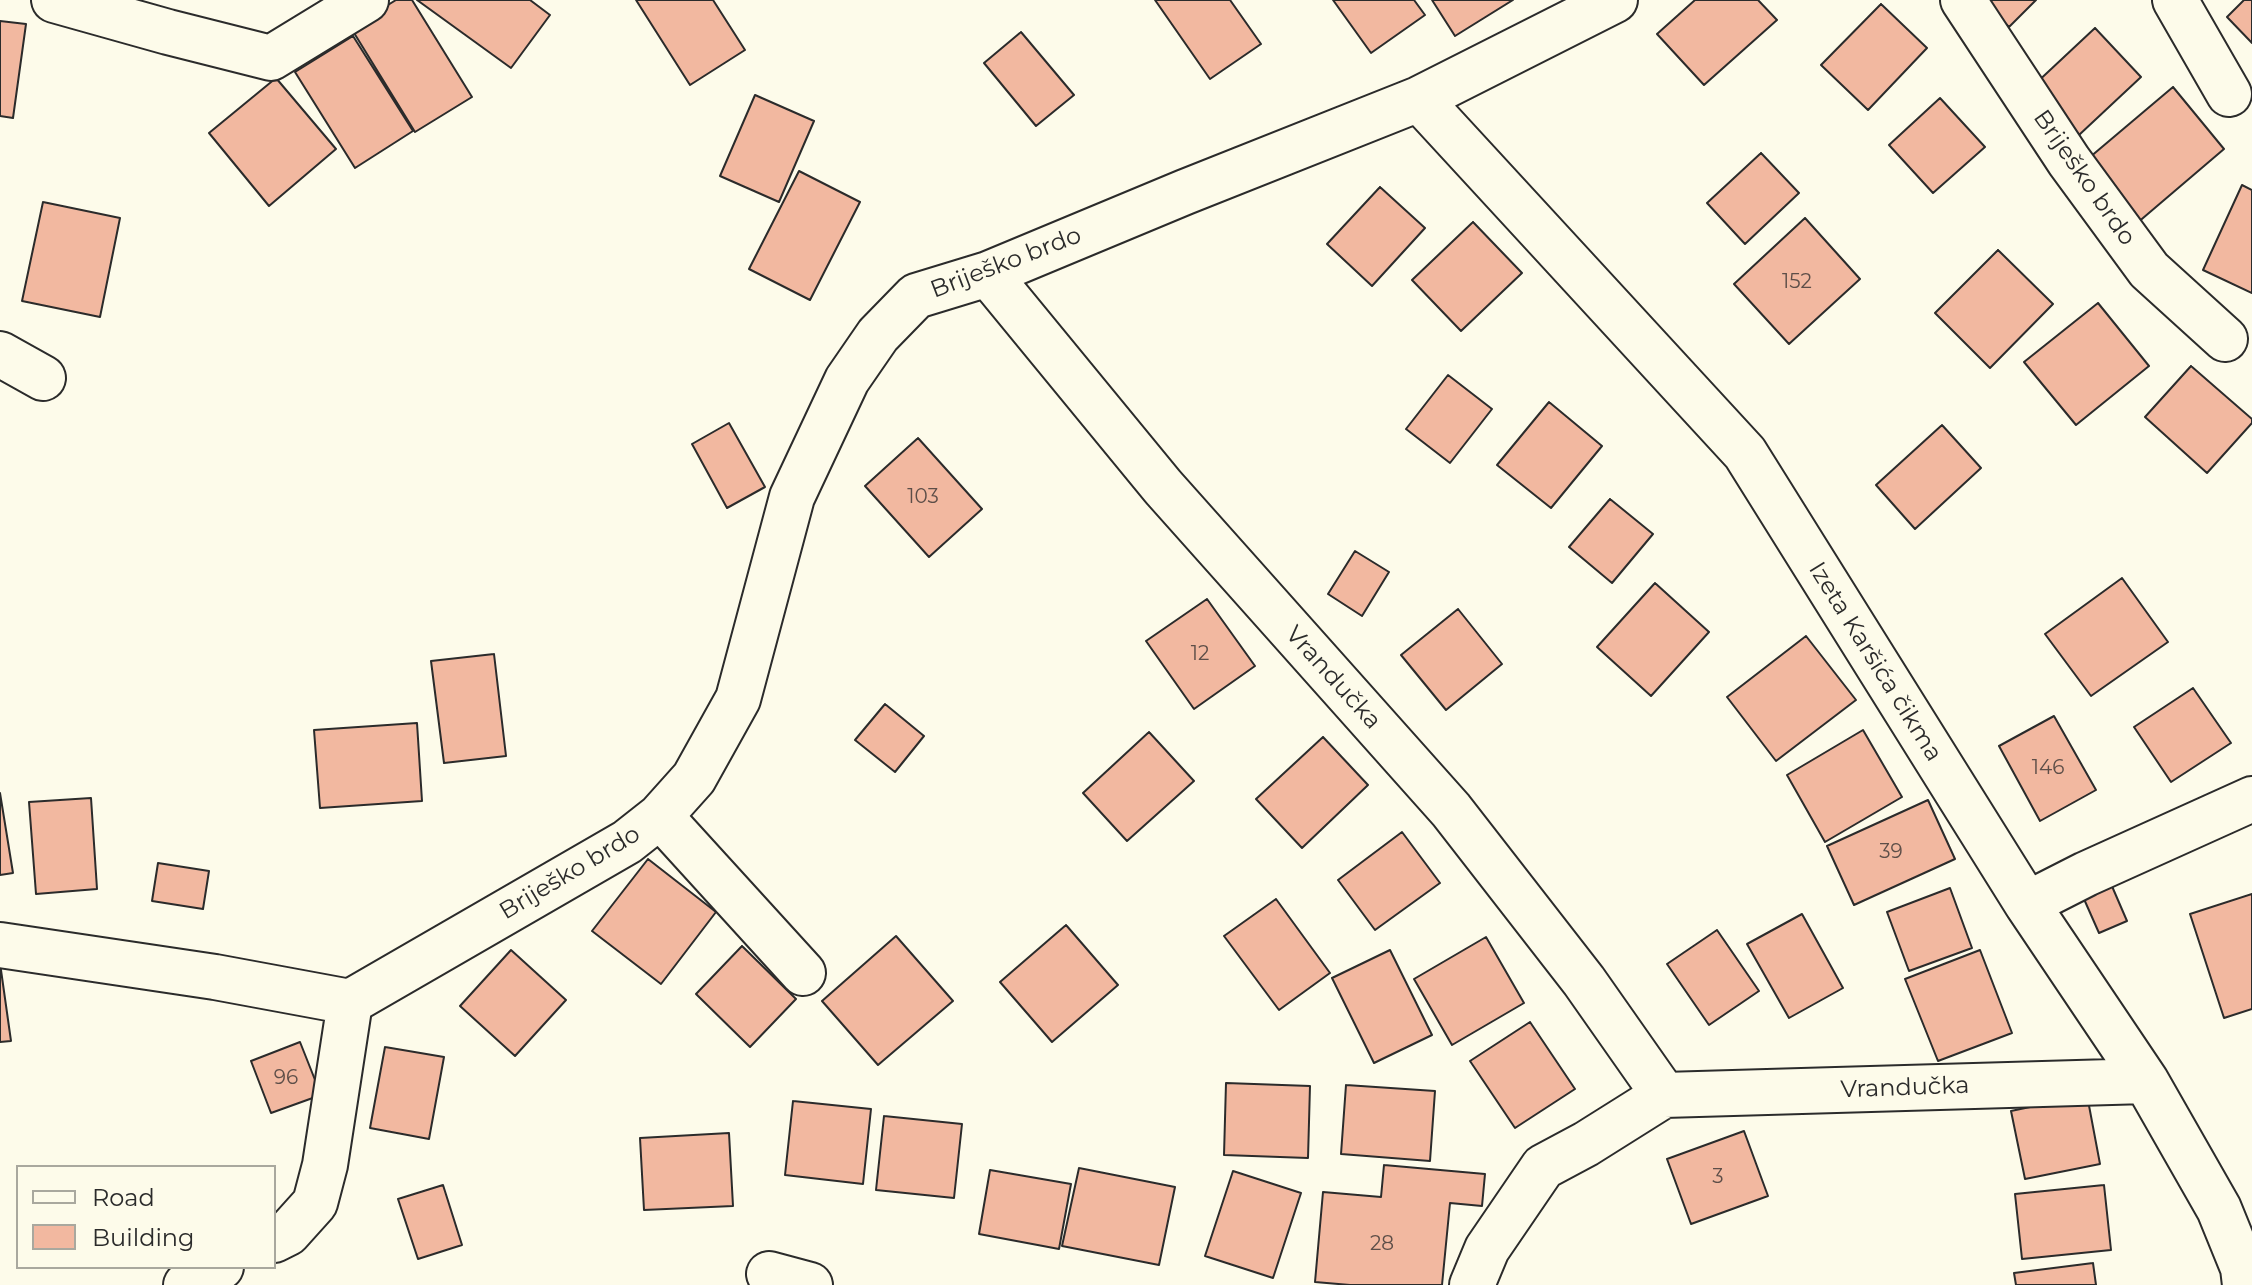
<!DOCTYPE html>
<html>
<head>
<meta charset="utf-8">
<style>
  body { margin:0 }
  #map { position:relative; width:2252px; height:1285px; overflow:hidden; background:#fdfbea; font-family:Montserrat,sans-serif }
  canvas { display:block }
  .legend { position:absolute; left:16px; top:1165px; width:260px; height:104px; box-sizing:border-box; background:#fdfbea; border:2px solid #a9a89e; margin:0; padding:10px 14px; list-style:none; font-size:24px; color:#2b2b2b }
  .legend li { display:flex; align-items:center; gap:16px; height:40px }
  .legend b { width:40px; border:2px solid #a9a89e }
</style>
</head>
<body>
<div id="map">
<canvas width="2252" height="1285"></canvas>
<ul class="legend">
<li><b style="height:10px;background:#fdfbea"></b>Road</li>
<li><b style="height:22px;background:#f2b8a0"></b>Building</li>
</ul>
</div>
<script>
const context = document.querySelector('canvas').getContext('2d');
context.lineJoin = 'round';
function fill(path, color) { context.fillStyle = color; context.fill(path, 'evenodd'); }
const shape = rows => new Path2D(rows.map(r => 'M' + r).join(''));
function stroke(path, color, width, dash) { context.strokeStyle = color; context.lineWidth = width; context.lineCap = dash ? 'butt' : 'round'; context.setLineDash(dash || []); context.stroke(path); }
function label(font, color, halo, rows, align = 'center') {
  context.font = font + ' Montserrat,sans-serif'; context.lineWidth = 6; context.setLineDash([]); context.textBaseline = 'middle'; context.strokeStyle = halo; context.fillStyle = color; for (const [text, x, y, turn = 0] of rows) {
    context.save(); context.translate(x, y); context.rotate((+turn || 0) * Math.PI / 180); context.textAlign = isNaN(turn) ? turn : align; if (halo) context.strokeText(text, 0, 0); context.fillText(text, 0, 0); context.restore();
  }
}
const building = shape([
  [396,0,412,0,472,97,415,132,351,28,396,0],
  [417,0,530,0,550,15,511,68,417,0],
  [636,0,713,0,745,50,690,85,636,0],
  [1155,0,1230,0,1261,44,1210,79,1155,0],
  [1333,0,1414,0,1425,15,1371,53,1333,0],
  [1432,0,1513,0,1455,36,1432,0],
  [1695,0,1758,0,1777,20,1704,85,1657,34,1695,0],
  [1982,0,2036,0,2009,27,1982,0],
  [2244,0,2252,0,2252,43,2227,17,2244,0],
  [1881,4,1927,48,1868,110,1821,65,1881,4],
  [0,21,26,24,13,118,0,116,0,21],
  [2095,28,2141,77,2079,135,2033,86,2095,28],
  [1021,32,1074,95,1036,126,984,63,1021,32],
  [353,36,413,131,355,168,295,72,353,36],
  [276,78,336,149,269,206,209,133,276,78],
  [2173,87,2224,149,2136,224,2083,163,2173,87],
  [755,95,814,121,779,202,720,176,755,95],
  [1940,98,1985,147,1933,193,1889,145,1940,98],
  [1761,153,1799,193,1745,244,1707,203,1761,153],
  [799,171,860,202,810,300,749,269,799,171],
  [2242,185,2252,190,2252,293,2203,270,2242,185],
  [1380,187,1425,228,1372,286,1327,244,1380,187],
  [43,202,120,218,100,317,22,301,43,202],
  [1805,218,1860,279,1789,344,1734,284,1805,218],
  [1473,222,1522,273,1461,331,1412,280,1473,222],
  [1998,250,2053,304,1990,368,1935,313,1998,250],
  [2098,303,2149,366,2076,425,2024,362,2098,303],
  [2191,366,2252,419,2252,423,2207,473,2145,417,2191,366],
  [1448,375,1492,409,1450,463,1406,429,1448,375],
  [1549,402,1602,446,1551,508,1497,465,1549,402],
  [729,423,765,487,727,508,692,444,729,423],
  [1942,425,1981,468,1915,529,1876,485,1942,425],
  [918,438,982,509,929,557,865,486,918,438],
  [1610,499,1653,534,1612,583,1569,547,1610,499],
  [1355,551,1389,572,1362,616,1328,594,1355,551],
  [2122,578,2168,642,2091,696,2045,634,2122,578],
  [1655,583,1709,632,1651,696,1597,647,1655,583],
  [1207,599,1255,666,1194,709,1146,641,1207,599],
  [1458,609,1502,664,1446,710,1401,655,1458,609],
  [1806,636,1856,700,1776,761,1727,697,1806,636],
  [494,654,506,756,444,763,431,661,494,654],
  [2193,688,2231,743,2171,782,2134,727,2193,688],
  [885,704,924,736,895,772,855,740,885,704],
  [2054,716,2096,790,2040,821,1999,746,2054,716],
  [417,723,422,801,320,808,314,730,417,723],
  [1863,730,1902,797,1825,842,1787,775,1863,730],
  [1149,732,1194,781,1127,841,1083,793,1149,732],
  [1323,737,1368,785,1302,848,1256,799,1323,737],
  [0,793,13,873,0,875,0,793],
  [91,798,97,889,36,894,29,802,91,798],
  [1928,800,1955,859,1854,905,1827,846,1928,800],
  [1402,832,1440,883,1375,930,1338,880,1402,832],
  [648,859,716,912,661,984,592,931,648,859],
  [158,863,209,871,203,909,152,901,158,863],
  [2108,877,2127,921,2099,933,2080,890,2108,877],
  [1950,888,1972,948,1909,971,1887,912,1950,888],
  [2252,894,2252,1009,2224,1018,2190,914,2252,894],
  [1276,899,1330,973,1279,1010,1224,936,1276,899],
  [1802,914,1843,988,1789,1018,1747,944,1802,914],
  [1066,925,1118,985,1052,1042,1000,982,1066,925],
  [1717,930,1759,991,1709,1025,1667,964,1717,930],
  [896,936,953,1001,878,1065,822,1001,896,936],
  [1486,937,1524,1003,1452,1045,1414,979,1486,937],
  [742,946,796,999,750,1047,696,994,742,946],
  [511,950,566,1000,515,1056,460,1006,511,950],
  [1390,950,1432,1035,1374,1063,1332,978,1390,950],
  [1980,950,2012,1033,1938,1061,1905,979,1980,950],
  [0,963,11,1041,0,1042,0,963],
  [1530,1022,1575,1089,1515,1128,1470,1061,1530,1022],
  [300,1042,321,1095,271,1113,251,1061,300,1042],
  [385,1047,444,1057,429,1139,370,1128,385,1047],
  [1226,1083,1310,1086,1308,1158,1224,1155,1226,1083],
  [1346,1085,1435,1091,1430,1161,1341,1154,1346,1085],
  [2087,1095,2100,1164,2025,1179,2011,1111,2087,1095],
  [793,1101,871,1109,863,1184,785,1175,793,1101],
  [884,1116,962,1124,954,1198,876,1190,884,1116],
  [1744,1131,1768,1196,1691,1224,1667,1159,1744,1131],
  [729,1133,733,1206,644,1210,640,1138,729,1133],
  [1384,1165,1485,1174,1482,1206,1450,1203,1442,1285,1350,1285,1315,1282,1323,1192,1381,1197,1384,1165],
  [1079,1168,1175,1187,1159,1265,1062,1246,1079,1168],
  [990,1170,1071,1184,1059,1249,979,1234,990,1170],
  [1233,1171,1301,1193,1273,1278,1205,1256,1233,1171],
  [443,1185,462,1245,418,1259,398,1199,443,1185],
  [2104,1185,2111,1250,2022,1259,2015,1194,2104,1185],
  [2093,1263,2096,1285,2016,1285,2014,1273,2093,1263]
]);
fill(building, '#f2b8a0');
stroke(building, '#2b2b2b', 2);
const minor = shape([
  [54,0,168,32,271,58,366,0],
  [1963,0,2069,161,2149,270,2225,339],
  [2175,0,2229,94],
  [1419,99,1745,453,2027,904,2146,1081,2219,1209,2243,1268,2245,1285],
  [988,274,1163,487,1451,810,1584,981,1664,1095],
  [0,354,43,378],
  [660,816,803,973],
  [2027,904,2086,874,2252,799],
  [0,945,215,977,350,1002],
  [274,1240,288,1233,315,1203,325,1165,350,1002,627,842,660,816,694,778,738,699,792,497,847,380,878,335,916,296,988,274,1185,192,1419,99,1615,0],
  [769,1274,810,1285],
  [186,1285,221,1267],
  [1472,1285,1487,1249,1543,1167,1586,1144,1664,1095,2146,1081]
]);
stroke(minor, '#2b2b2b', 48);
stroke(minor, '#fdfbea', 44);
label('20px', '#5d4e48', null, [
  ["152",1797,282],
  ["103",923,497],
  ["12",1200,654],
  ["146",2048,768],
  ["39",1891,852],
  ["96",286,1078],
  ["3",1718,1177],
  ["28",1382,1244]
]);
label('24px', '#2b2b2b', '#fdfbea', [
  ["Briješko brdo",2084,178,55],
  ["Briješko brdo",1006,263,-21],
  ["Izeta Karšića čikma",1875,662,58],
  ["Vrandučka",1333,678,48],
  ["Briješko brdo",570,873,-31],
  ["Vrandučka",1905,1088,-2]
]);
</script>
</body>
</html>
